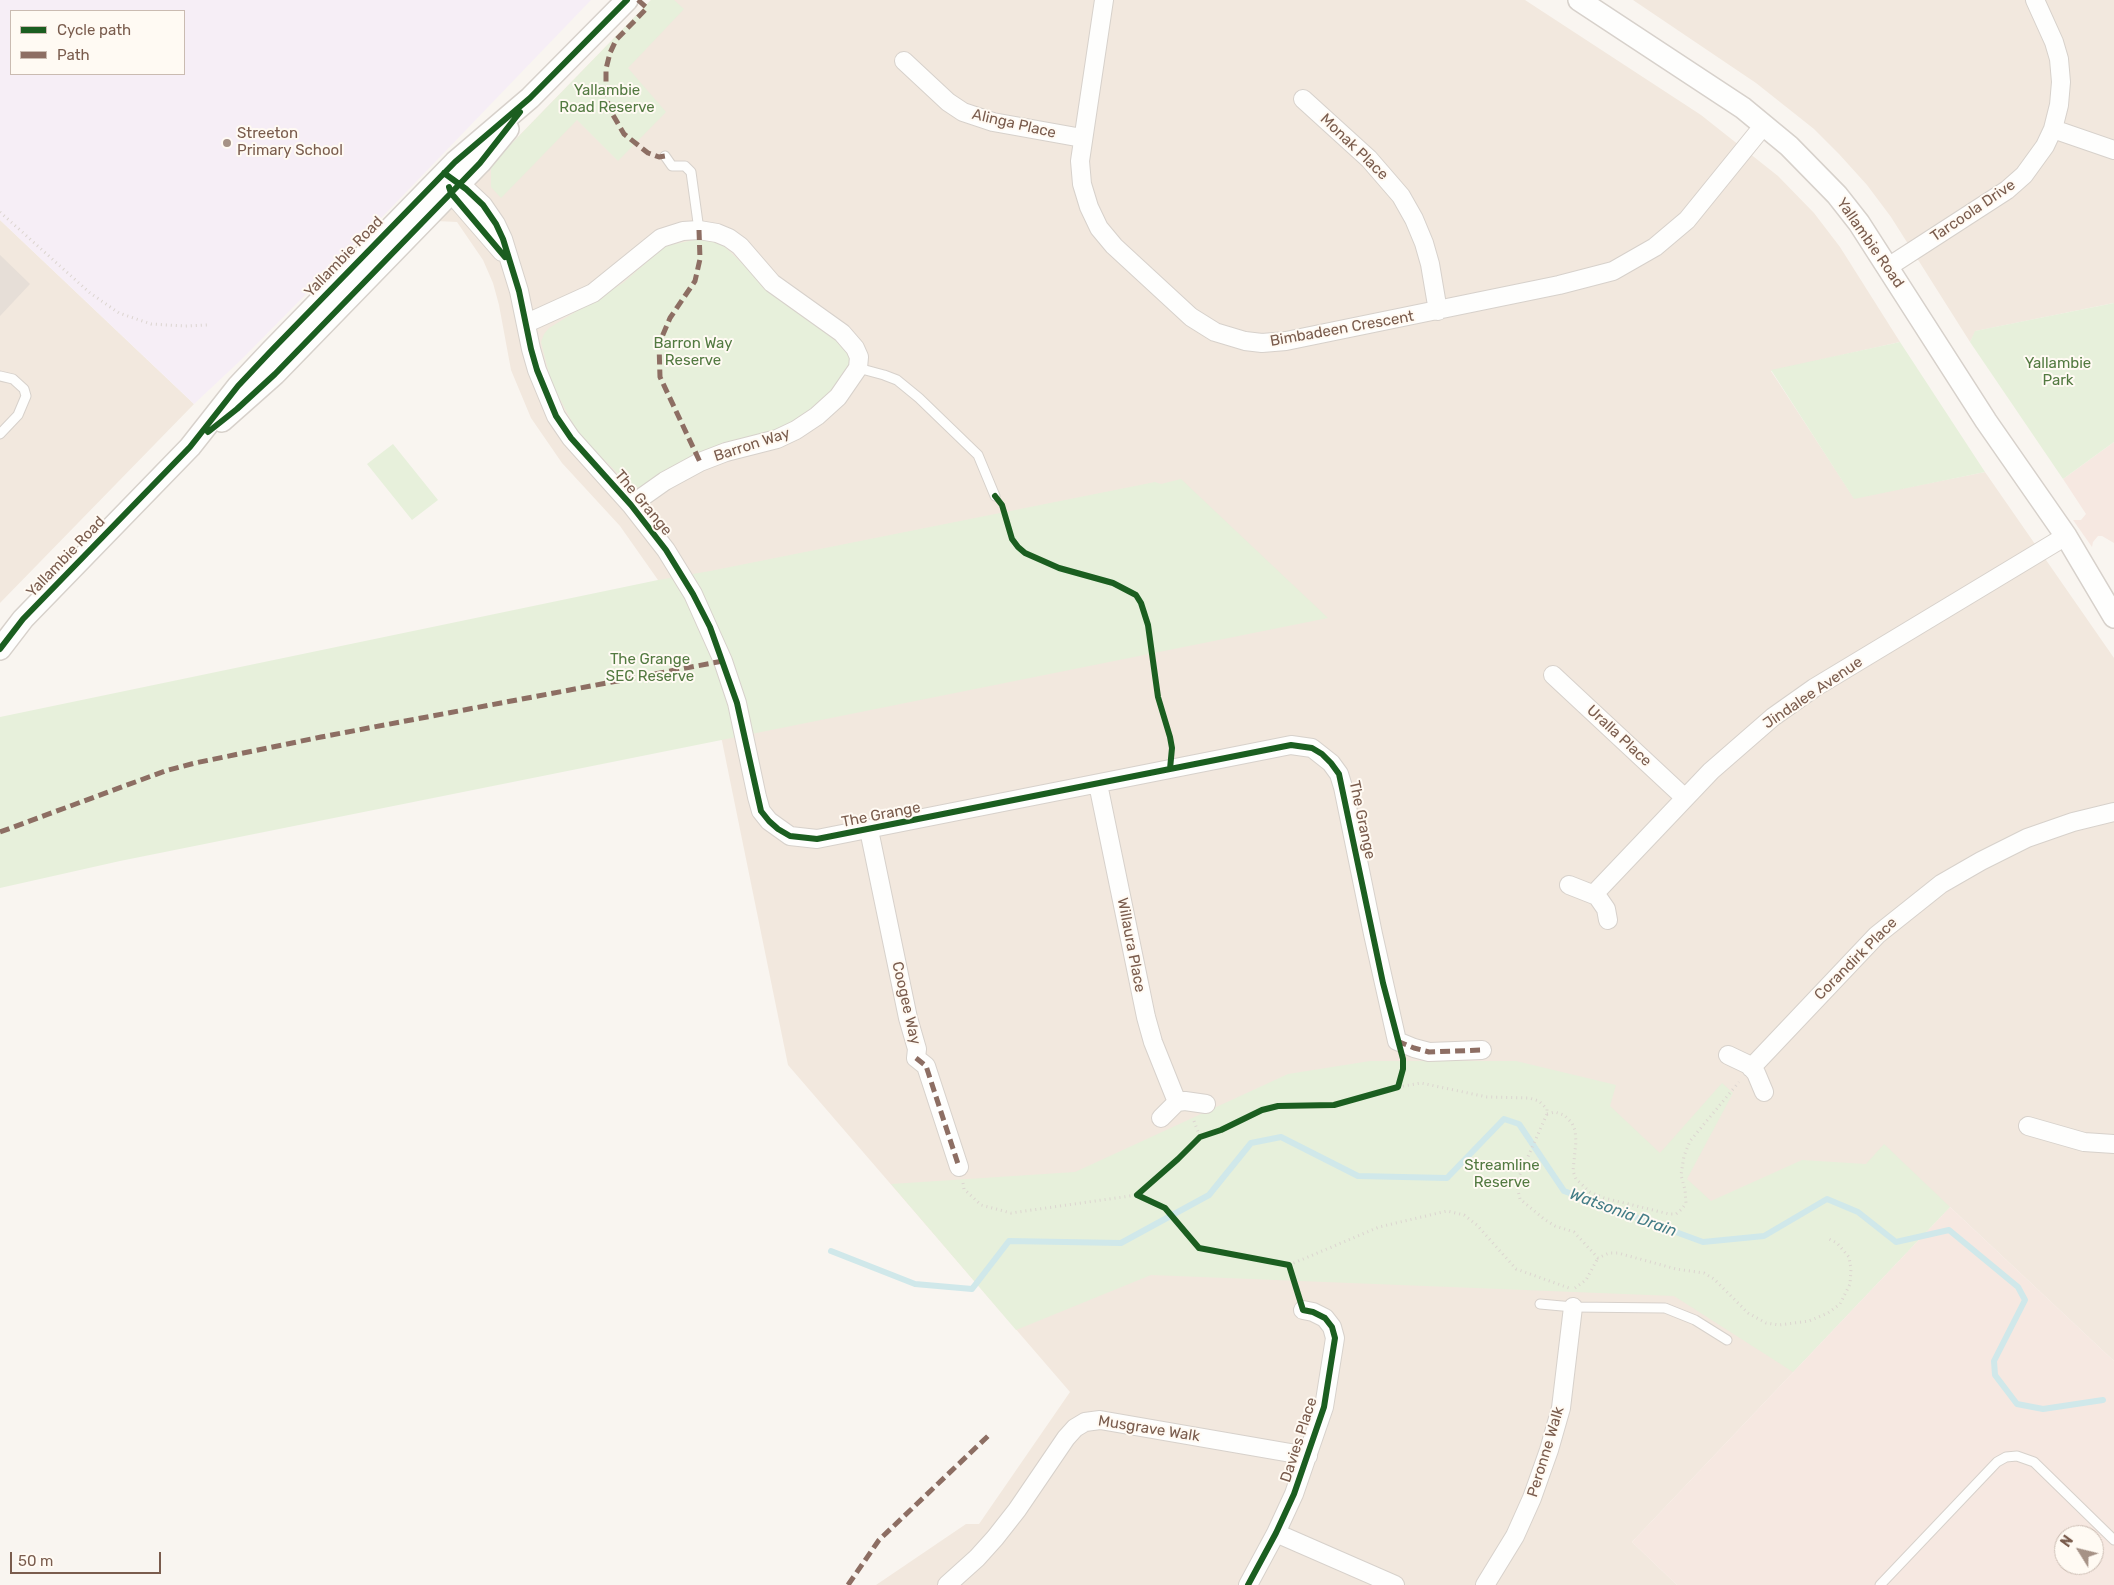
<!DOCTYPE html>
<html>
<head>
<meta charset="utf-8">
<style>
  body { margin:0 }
  #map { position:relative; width:2114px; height:1585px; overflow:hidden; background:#f9f5f0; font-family:Rubik,sans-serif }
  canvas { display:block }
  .legend { position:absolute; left:10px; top:10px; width:175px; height:65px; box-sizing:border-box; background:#fffaf3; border:1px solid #cabbb1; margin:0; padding:6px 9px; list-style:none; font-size:15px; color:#7a5c4d }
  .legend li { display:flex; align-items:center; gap:10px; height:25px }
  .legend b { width:25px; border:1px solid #cabbb1 }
  .north { position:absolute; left:2054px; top:1525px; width:50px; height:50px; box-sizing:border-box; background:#fffaf3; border:1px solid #cabbb1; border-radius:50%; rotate:306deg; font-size:14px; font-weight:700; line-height:20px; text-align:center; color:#7a5c4d }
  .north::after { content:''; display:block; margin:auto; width:18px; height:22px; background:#a69286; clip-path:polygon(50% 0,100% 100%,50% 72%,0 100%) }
  .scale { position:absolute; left:10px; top:1552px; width:151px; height:22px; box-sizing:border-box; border:2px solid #7a5c4d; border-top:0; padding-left:6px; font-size:15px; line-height:18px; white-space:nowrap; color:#7a5c4d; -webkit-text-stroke:4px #fffaf3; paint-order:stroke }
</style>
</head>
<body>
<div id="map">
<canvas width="2114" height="1585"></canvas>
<ul class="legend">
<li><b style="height:6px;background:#1b5e20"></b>Cycle path</li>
<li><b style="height:6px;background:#8d6e63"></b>Path</li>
</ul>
<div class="north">N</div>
<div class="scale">50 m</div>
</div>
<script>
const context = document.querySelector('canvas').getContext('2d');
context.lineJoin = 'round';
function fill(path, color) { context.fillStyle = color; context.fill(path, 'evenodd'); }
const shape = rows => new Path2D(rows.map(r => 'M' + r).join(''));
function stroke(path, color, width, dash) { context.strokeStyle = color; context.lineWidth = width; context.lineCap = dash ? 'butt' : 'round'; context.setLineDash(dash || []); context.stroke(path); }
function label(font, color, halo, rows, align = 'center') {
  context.font = font + ' Rubik,sans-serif'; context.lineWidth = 4; context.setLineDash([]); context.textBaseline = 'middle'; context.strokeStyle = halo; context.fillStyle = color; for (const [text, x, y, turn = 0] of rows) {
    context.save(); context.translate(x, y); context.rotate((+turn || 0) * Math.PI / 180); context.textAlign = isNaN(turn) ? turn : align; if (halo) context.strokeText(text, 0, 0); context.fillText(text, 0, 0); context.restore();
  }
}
fill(shape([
  [651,0,1525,0,1701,115,1778,176,1814,213,1840,247,1900,342,1771,371,1854,498,1985,472,2114,658,2114,1361,1950,1207,1632,1542,1677,1585,876,1585,966,1524,979,1524,1070,1392,788,1065,722,741,658,580,620,526,562,463,531,418,511,370,499,305,493,283,483,260,457,222,436,221],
  [1633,0,2114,0,2114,303,1976,331,1970,342,1891,217,1867,185,1839,154,1814,129,1756,83],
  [0,220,194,404,0,603]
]), '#f2e8de');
fill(shape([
  [2114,442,2114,543,2102,536,2098,536,2093,542,2092,547,2073,520,2081,520,2086,514,2063,479],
  [1950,1207,2114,1361,2114,1585,1677,1585,1632,1542],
  [2064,1535,2094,1535,2094,1565,2064,1565]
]), '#f6e8e1');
fill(shape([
  [0,0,591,0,387,212,242,359,194,404,0,220],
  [11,11,184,11,184,74,11,74]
]), '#f6eef6');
fill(shape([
  [651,0,674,0,684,9,628,68,666,112,618,161,577,120,501,198,491,187,491,165],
  [699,239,722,244,778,298,846,346,851,362,840,383,822,402,785,428,696,455,640,487,634,488,630,486,578,433,551,382,541,342,544,334,549,328,623,283,665,246],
  [2114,303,2114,442,2063,479,1970,342,1975,331],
  [1900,342,1985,472,1854,499,1771,370],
  [393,444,438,500,412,520,367,464],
  [1181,479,1328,618,120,861,0,888,0,717,658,580,710,571,1155,482,1161,484],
  [1370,1061,1516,1061,1616,1085,1610,1106,1660,1153,1722,1083,1733,1093,1687,1179,1711,1201,1802,1160,1866,1164,1884,1144,1950,1207,1793,1372,1674,1296,1151,1275,1016,1330,891,1184,1075,1172,1288,1074]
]), '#e7f0db');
stroke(shape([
  [831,1251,915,1284,972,1289,1009,1241,1121,1243,1209,1195,1251,1143,1281,1137,1358,1176,1447,1178,1504,1119,1519,1124,1564,1191,1703,1242,1764,1236,1827,1199,1858,1212,1896,1242,1949,1230,2018,1287,2025,1300,1994,1361,1995,1375,2017,1404,2043,1409,2103,1400]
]), '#d0e8ea', 6);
fill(shape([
  [0,255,30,284,0,316]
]), '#e6ded7');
const service = shape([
  [665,156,672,166,685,166,691,172,699,230],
  [858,368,884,375,897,380,919,398,978,455,995,496],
  [0,376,13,379,24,389,26,396,18,415,0,434],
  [1540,1304,1573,1307,1665,1308,1695,1320,1727,1340],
  [1880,1585,1997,1462,2006,1457,2017,1456,2034,1462,2114,1540]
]);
const minor = shape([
  [1104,0,1080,161,1082,184,1089,207,1099,228,1114,246,1191,317,1215,332,1245,341,1262,343,1286,341,1559,285,1613,271,1655,247,1687,220,1764,125],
  [904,61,948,102,963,112,993,122,1082,138],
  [1303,99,1369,159,1401,196,1414,219,1424,243,1430,264,1438,311],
  [2053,129,2114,150],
  [449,176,466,189,483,205,496,224,503,239,519,291,531,349,537,370,556,416,571,438,631,505,666,550,693,594,723,661,737,703,757,797,761,811,769,821,790,836,817,839,1291,745,1312,748,1331,763,1339,774,1343,787,1373,934,1397,1041,1414,1048,1429,1052,1482,1050],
  [447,180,451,193,502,252],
  [1888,267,2007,190,2024,175,2045,146,2053,129,2059,105,2061,82,2059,59,2054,42,2035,0],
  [527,323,593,293,661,238,683,231,699,230,717,233,729,238,740,246,772,283,842,333,855,348,859,357,858,368,838,397,817,416,796,430,777,439,726,452,700,462,665,481,631,505],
  [1553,675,1685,798],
  [1098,784,1146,1017,1153,1042,1177,1102],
  [869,830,908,1018,917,1049,916,1058,926,1066,959,1167],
  [1569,885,1597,896,1606,909,1608,920],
  [1594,894,1711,771,1773,717,1814,688,2066,536],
  [1728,1055,1749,1065,1756,1073,1764,1092],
  [1751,1068,1877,935,1941,884,1981,861,2027,838,2073,822,2114,812],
  [1161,1118,1177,1102,1185,1101,1206,1104],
  [2028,1126,2084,1142,2114,1144],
  [1276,1533,1395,1585],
  [947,1585,977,1558,995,1538,1017,1510,1066,1438,1075,1428,1085,1422,1100,1420,1308,1456],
  [1248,1585,1276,1533,1294,1494,1324,1407,1335,1338,1332,1327,1325,1318,1313,1312,1303,1310],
  [1485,1585,1515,1536,1532,1498,1549,1450,1561,1408,1573,1307]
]);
const tertiary = shape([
  [1579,0,1743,108,1789,146,1837,195,1859,223,1986,421,2066,536,2114,617],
  [222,421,275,374,480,163,508,129],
  [0,649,23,619,190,447,238,386,271,351,455,162,530,98,627,0]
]);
stroke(service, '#d7d1cb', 11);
stroke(minor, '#d7d1cb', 20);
stroke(tertiary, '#d7d1cb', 24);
stroke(shape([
  [0,212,90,293,119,313,151,324,184,326,208,325],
  [1398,1087,1421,1083,1487,1097,1529,1098,1539,1101,1547,1109,1547,1114,1518,1179,1517,1186,1520,1199,1544,1219,1555,1226,1574,1232,1598,1258,1609,1253,1618,1253,1676,1269,1704,1273,1714,1279,1748,1313,1766,1323,1779,1325,1809,1321,1828,1313,1840,1304,1850,1284,1851,1269,1849,1257,1837,1243,1827,1238],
  [1547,1114,1555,1112,1564,1115,1572,1123,1575,1130,1576,1141,1573,1171,1576,1179,1590,1192,1604,1198,1669,1214,1676,1214,1682,1209,1686,1203,1685,1190,1681,1175,1684,1156,1690,1141,1739,1082],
  [1194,1121,1200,1137],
  [963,1183,964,1189,981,1205,1011,1213,1137,1195],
  [1289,1265,1379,1227,1447,1211,1464,1215,1477,1225,1516,1269,1569,1288],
  [1575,1288,1586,1280,1598,1258],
  [1298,1294,1289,1265,1199,1248,1165,1208,1137,1195,1178,1159,1200,1137,1221,1130,1262,1110,1278,1106,1334,1105,1398,1087,1403,1063]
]), '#dcd5d0', 3, [1, 4]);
stroke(service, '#fefefd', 9);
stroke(minor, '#fefefd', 18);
stroke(tertiary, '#fefefd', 21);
stroke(shape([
  [638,0,647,8,616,40,610,53,606,69,606,94,609,108,624,134,648,153,659,157,665,156],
  [699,230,700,259,695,281,670,318,659,344,660,377,700,462],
  [0,832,165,771,195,763,321,737,723,661],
  [1397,1041,1414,1048,1429,1052,1482,1050],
  [916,1058,926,1066,959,1167],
  [848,1585,879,1540,988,1436]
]), '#8d6e63', 5, [10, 5]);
stroke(shape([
  [444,173,466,189,483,205,496,224,503,239,519,291,531,349,537,370,556,416,571,438,631,505,666,550,693,594,710,627,737,703,761,811,769,821,778,829,790,836,817,839,1291,745,1312,748,1322,754,1331,763,1339,774,1383,983,1403,1059,1403,1069,1398,1087,1334,1105,1278,1106,1262,1110,1221,1130,1200,1137,1178,1159,1137,1195,1165,1208,1199,1248,1289,1265,1303,1310,1313,1312,1325,1318,1332,1327,1335,1338,1324,1407,1294,1494,1276,1533,1248,1585],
  [449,187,451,193,467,212,505,257],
  [208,432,237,409,275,374,451,193,480,163,520,112],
  [995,496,1002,505,1012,539,1018,547,1025,553,1059,568,1113,583,1136,595,1141,603,1148,625,1158,697,1170,737,1172,748,1170,769],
  [0,649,23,619,190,447,238,386,271,351,455,162,530,98,627,0]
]), '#1b5e20', 6);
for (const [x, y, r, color] of [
  [227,143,5,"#a69286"]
]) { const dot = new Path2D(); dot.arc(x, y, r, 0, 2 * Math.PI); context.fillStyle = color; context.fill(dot); stroke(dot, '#fffaf3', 2); }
label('15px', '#537a41', '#fffaf3', [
  ["Yallambie",607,91],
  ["Road Reserve",607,108],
  ["Barron Way",693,344],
  ["Reserve",693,361],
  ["Yallambie",2058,364],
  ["Park",2058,381],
  ["The Grange",650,660],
  ["SEC Reserve",650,677],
  ["Streamline",1502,1166],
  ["Reserve",1502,1183]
]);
label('15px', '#7a5c4d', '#fffaf3', [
  ["Alinga Place",1014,124,13],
  ["Monak Place",1354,147,44],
  ["Tarcoola Drive",1973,211,-34],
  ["Yallambie Road",1870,243,55],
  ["Yallambie Road",344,257,-46],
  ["Bimbadeen Crescent",1342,329,-10],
  ["Barron Way",752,445,-18],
  ["The Grange",643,503,50],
  ["Yallambie Road",66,557,-46],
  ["Jindalee Avenue",1813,693,-34],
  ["Uralla Place",1619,736,43],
  ["The Grange",881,815,-11],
  ["The Grange",1362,820,78],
  ["Willaura Place",1131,945,79],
  ["Corandirk Place",1856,959,-45],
  ["Coogee Way",906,1003,77],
  ["Musgrave Walk",1149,1429,9],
  ["Davies Place",1299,1440,-72],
  ["Peronne Walk",1546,1452,-73]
]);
label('15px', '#7a5c4d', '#fffaf3', [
  ["Streeton",237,134],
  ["Primary School",237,151]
], 'left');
label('italic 16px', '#437c86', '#fffaf3', [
  ["Watsonia Drain",1623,1213,20]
]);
</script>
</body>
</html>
